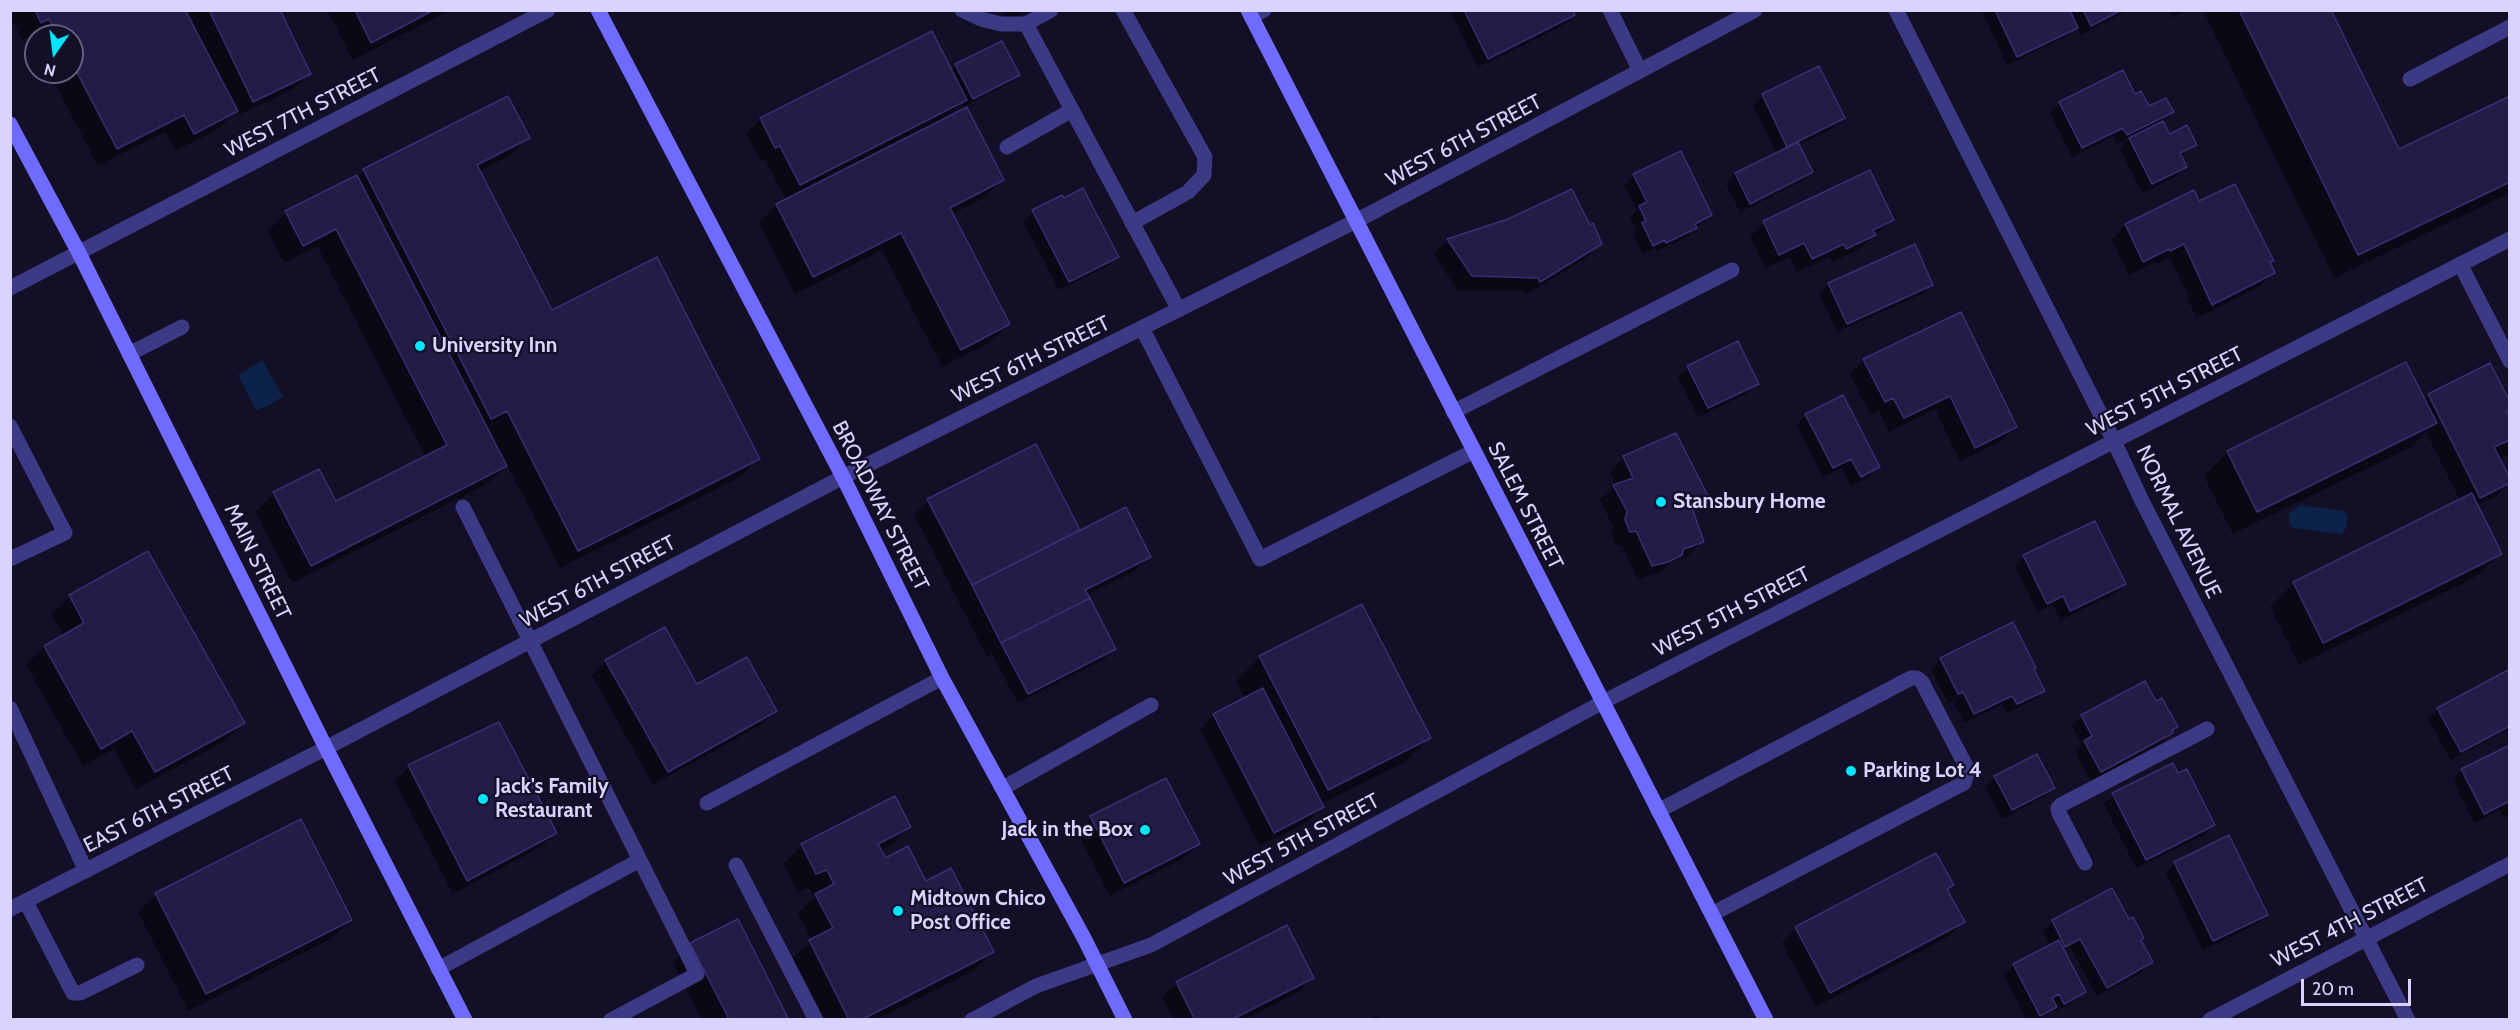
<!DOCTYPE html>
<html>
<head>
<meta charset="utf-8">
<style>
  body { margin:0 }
  #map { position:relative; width:2520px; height:1030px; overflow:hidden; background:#130f26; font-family:Cabin,sans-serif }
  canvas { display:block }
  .frame { position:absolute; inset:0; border:12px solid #d9d4ff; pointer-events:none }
  .north { position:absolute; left:24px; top:24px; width:60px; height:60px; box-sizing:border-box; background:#130f26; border:2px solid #625e7d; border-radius:50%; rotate:194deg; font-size:16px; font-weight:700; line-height:24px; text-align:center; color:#d9d4ff }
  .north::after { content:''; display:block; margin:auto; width:21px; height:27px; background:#00e5ff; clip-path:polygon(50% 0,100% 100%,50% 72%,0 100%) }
  .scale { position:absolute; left:2301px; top:979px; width:110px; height:27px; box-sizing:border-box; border:3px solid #d9d4ff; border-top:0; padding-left:8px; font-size:18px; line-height:21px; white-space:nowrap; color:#d9d4ff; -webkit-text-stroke:4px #130f26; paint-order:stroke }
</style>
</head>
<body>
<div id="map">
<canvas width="2520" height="1030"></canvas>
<div class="frame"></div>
<div class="north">N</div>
<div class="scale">20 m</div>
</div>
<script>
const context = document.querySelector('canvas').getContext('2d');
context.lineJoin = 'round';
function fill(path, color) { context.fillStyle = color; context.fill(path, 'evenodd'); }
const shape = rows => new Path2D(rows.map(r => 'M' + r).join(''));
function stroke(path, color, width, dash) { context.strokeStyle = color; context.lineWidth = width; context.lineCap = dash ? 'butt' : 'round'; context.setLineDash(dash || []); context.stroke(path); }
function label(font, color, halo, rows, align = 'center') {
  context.font = font + ' Cabin,sans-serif'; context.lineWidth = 4.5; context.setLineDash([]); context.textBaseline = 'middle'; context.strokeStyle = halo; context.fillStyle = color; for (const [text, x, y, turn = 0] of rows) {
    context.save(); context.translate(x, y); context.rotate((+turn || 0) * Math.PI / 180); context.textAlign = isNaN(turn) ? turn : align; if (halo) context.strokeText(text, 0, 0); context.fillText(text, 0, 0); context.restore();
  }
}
fill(shape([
  [262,360,283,396,270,405,256,410,238,375],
  [2300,505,2344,511,2348,516,2345,530,2341,534,2294,528,2289,523,2289,514]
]), '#0c2248');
fill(shape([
  [10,10,183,10,201,44,203,43,188,10,278,10,309,74,295,88,239,115,236,111,218,129,176,151,165,132,98,166,49,72,72,72,72,36,36,36,36,47,30,36,23,40,10,17],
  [327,10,450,10,353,60],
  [1001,10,1030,10,1007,22],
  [1450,10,1571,10,1573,15,1564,25,1478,67],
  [1981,10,2128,10,2081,35,2077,27,2066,37,2007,65],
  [2168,10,2188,10,2172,18],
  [2203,10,2329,10,2398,151,2510,98,2510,193,2334,278],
  [931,33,951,71,956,66,1018,74,1008,84,963,107,961,104,947,118,1002,180,984,198,952,214,1008,324,990,342,942,367,882,250,795,294,759,223,777,205,786,200,765,159,761,161,746,134,761,119],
  [1819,68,1843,118,1834,128,1798,145,1812,172,1802,181,1740,212,1726,184,1736,174,1777,154,1753,105,1763,96],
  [2134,96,2148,108,2172,112,2162,122,2170,136,2195,144,2180,157,2185,167,2175,177,2142,193,2120,149,2131,137,2117,144,2113,136,2072,157,2050,113,2060,103],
  [528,137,510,156,479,171,551,312,758,458,740,477,560,568,507,465,487,484,292,583,255,512,273,494,318,471,335,503,426,457,317,246,284,263,268,231,286,213,357,178,364,171],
  [1634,175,1711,215,1686,237,1656,251,1655,248,1643,254,1633,234,1636,230,1630,217,1637,210,1624,185],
  [2193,192,2198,203,2272,261,2269,264,2273,273,2259,287,2197,318,2187,298,2189,296,2170,258,2156,264,2155,262,2129,275,2111,240,2125,226],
  [1033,211,1117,257,1107,266,1059,290,1023,221],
  [1509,220,1589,227,1600,243,1586,258,1525,295,1523,291,1457,290,1434,254,1448,240],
  [1892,220,1860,249,1832,262,1829,257,1797,272,1790,257,1765,268,1750,237,1764,223],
  [1829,284,1931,285,1922,294,1837,332,1819,294],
  [1960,314,2016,427,2001,441,1960,461,1935,409,1889,432,1879,411,1870,415,1850,374,1864,360],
  [1688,368,1757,384,1747,393,1698,417,1678,377],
  [2429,395,2510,409,2505,413,2510,422,2510,452,2499,460,2510,482,2496,496,2476,506,2500,553,2476,577,2299,665,2270,607,2294,583,2460,500,2426,432,2411,447,2233,534,2204,476,2228,452,2424,400],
  [1806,415,1878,467,1868,477,1851,486,1842,468,1823,477,1797,425],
  [1035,446,1080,532,1149,556,1135,571,1086,595,1114,649,1104,659,1018,703,992,654,987,657,914,514,928,500],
  [1624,457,1702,542,1688,556,1671,562,1661,572,1638,579,1622,545,1615,545,1611,535,1613,526,1600,500,1616,486,1610,472],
  [2024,556,2124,584,2114,594,2060,620,2053,605,2037,612,2015,566],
  [70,596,243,722,225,741,136,789,114,749,83,766,26,665,44,647,64,636,51,614],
  [1361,606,1429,738,1405,762,1321,804,1323,807,1308,821,1260,846,1200,729,1214,715,1245,699,1236,681,1260,657],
  [1941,660,2032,670,2043,690,2033,700,2007,713,2002,704,1964,723,1953,701,1948,703,1931,669],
  [606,661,697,686,775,711,761,725,653,785,592,675],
  [2510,671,2510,729,2451,760,2428,719,2438,710],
  [2155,703,2176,727,2171,732,2162,742,2091,781,2075,752,2082,745,2072,726,2082,717],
  [2510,746,2510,815,2504,818,2500,810,2474,823,2453,780,2462,770],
  [2036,756,2053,787,2043,797,2002,819,1985,787,1995,777],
  [409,767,556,833,541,847,453,894,395,781],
  [2178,775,2214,825,2204,835,2136,868,2104,804,2113,795],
  [894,798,909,826,891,845,880,850,885,860,925,883,992,952,974,970,876,1020,822,1020,791,960,812,940,798,913,814,897,808,887,798,892,783,864,801,846],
  [1091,818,1198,844,1184,858,1110,896,1077,832],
  [2175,863,2266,914,2257,924,2203,950,2166,873],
  [1952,885,1946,890,1963,922,1949,936,1816,1007,1782,943,1796,928],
  [2112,890,2151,962,2142,972,2097,996,2070,947,2063,951,2085,992,2075,1001,2054,1012,2053,1009,2040,1020,2027,1020,2004,975,2013,966,2051,946,2043,931,2053,921],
  [156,894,350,920,332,938,188,1011,138,912],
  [691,944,788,1020,702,1020,673,963],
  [1312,978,1298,992,1243,1020,1174,1020,1162,997,1177,983],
  [10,1010,16,1020,10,1020],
  [1378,1014,1381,1020,1368,1020]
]), '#0007');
const building = shape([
  [35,10,185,10,238,111,194,134,184,115,117,149,72,63,72,36,58,36,49,19,41,23,35,10],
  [209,10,280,10,311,74,253,102,209,10],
  [355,10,434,10,371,43,355,10],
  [1464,10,1573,10,1575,15,1488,59,1464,10],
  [1995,10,2070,10,2078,28,2017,57,1995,10],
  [2083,10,2122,10,2091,26,2083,10],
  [2239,10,2331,10,2399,149,2510,96,2510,182,2358,255,2239,10],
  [932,31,967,100,800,185,780,146,775,148,760,118,932,31],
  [1002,41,1020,75,973,99,955,64,1002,41],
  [1819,66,1845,118,1787,147,1762,94,1819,66],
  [2123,70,2135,94,2141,91,2149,106,2166,98,2174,112,2127,135,2123,128,2082,148,2059,102,2123,70],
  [508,96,530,138,477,165,552,310,657,257,760,459,578,551,507,411,491,419,363,169,508,96],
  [967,107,1004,180,950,208,1010,324,961,350,901,233,813,277,776,204,967,107],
  [2163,121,2170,134,2187,125,2197,145,2180,153,2187,167,2152,184,2129,138,2163,121],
  [1798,142,1813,172,1750,204,1735,173,1798,142],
  [1681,151,1712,215,1695,224,1697,228,1666,243,1665,240,1653,246,1642,223,1646,221,1639,206,1647,202,1633,174,1681,151],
  [1870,170,1894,220,1873,230,1876,235,1846,249,1844,244,1812,259,1804,243,1779,255,1763,221,1870,170],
  [357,175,507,466,311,566,273,492,319,469,336,501,447,445,336,229,303,246,285,211,357,175],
  [2235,184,2274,261,2270,262,2275,273,2212,305,2184,244,2170,251,2169,249,2143,262,2125,224,2194,190,2199,201,2235,184],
  [1083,188,1119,257,1069,282,1032,210,1062,195,1064,198,1083,188],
  [1572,189,1590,225,1593,223,1602,244,1540,282,1538,278,1472,276,1447,239,1508,219,1572,189],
  [1915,244,1933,285,1847,324,1828,283,1915,244],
  [1961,312,2017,427,1975,448,1950,396,1904,418,1893,398,1885,402,1863,359,1961,312],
  [1738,341,1759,384,1708,408,1687,366,1738,341],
  [2406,362,2437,423,2257,512,2227,451,2406,362],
  [2490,363,2510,402,2510,410,2506,411,2510,418,2510,440,2494,447,2510,478,2510,483,2480,498,2428,394,2490,363],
  [1843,395,1880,467,1861,477,1851,459,1833,468,1805,414,1843,395],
  [1676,433,1707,494,1693,511,1704,542,1684,549,1682,555,1668,562,1652,566,1636,531,1630,532,1625,520,1627,511,1613,485,1633,478,1623,456,1676,433],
  [1036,444,1080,530,972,585,927,499,1036,444],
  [2472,493,2502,554,2323,643,2293,582,2472,493],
  [1126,507,1151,557,1085,590,1090,598,1001,643,972,585,1126,507],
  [2095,521,2126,584,2070,611,2063,596,2047,604,2023,555,2095,521],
  [148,551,245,723,155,772,132,731,101,749,44,646,84,623,69,595,148,551],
  [1090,598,1116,649,1028,694,1001,643,1090,598],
  [1362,604,1431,738,1328,790,1259,656,1362,604],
  [2013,622,2036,668,2034,669,2045,691,2017,704,2012,696,1974,714,1963,692,1958,694,1940,658,2013,622],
  [665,627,697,684,747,657,777,711,668,772,605,660,665,627],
  [2510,669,2510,726,2461,752,2437,708,2510,669],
  [2145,681,2156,701,2162,698,2178,727,2172,730,2173,733,2101,772,2084,741,2092,736,2081,715,2145,681],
  [1263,688,1324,807,1274,833,1213,714,1263,688],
  [499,722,557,833,467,881,408,765,499,722],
  [2510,745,2510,801,2484,814,2461,769,2510,745],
  [2037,754,2055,788,2012,810,1994,776,2037,754],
  [2173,763,2178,773,2187,769,2215,825,2146,860,2112,793,2173,763],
  [1166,778,1200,844,1124,883,1090,816,1166,778],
  [895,796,911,827,878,844,886,858,908,846,926,881,951,868,994,952,861,1020,849,1020,809,940,833,928,815,894,834,884,827,870,816,874,801,844,895,796],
  [301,819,352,920,206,994,155,893,301,819],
  [2229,835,2268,915,2213,941,2174,862,2229,835],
  [1936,853,1954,885,1947,889,1965,922,1830,993,1795,927,1936,853],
  [2112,888,2129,919,2133,917,2144,938,2141,940,2153,962,2107,988,2080,939,2065,947,2052,920,2112,888],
  [738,919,789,1020,729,1020,726,1013,690,943,738,919],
  [1287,925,1314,978,1231,1020,1195,1020,1176,982,1287,925],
  [2059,940,2086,992,2064,1004,2059,994,2052,998,2057,1007,2040,1016,2013,964,2059,940]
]);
fill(building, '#241b47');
stroke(building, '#3b2d73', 1.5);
stroke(shape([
  [962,10,981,19,1001,24,1026,24],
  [1051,10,1026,24,1179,310],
  [1123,10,1205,157,1204,175,1188,192,1132,223],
  [1610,10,1640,71],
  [1251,17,1264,10],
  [2410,79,2510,27],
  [1007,147,1072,110],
  [2460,264,2510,361],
  [1142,328,1260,559,1474,451],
  [129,354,182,327],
  [1453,412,1732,270],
  [10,426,65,533,10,559],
  [463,507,697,974,611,1020],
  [10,708,86,871],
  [1003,788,1151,705],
  [707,803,942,678],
  [1658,811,1911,678,1917,678,1922,682,1968,770,1964,783,1712,914],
  [2085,863,2059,813,2058,808,2061,805,2207,729],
  [736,865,816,1020],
  [26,902,73,993,80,993,137,965],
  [438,969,640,860]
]), '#3d3a85', 15);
stroke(shape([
  [1896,10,2114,441,2142,501,2408,1020],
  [10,288,548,10],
  [10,909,326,748,843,477,1356,221,1755,10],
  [972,1020,1036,986,1151,945,1603,702,2510,239],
  [2210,1020,2510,864]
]), '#3d3a85', 15);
stroke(shape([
  [598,10,843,477,942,678,1084,938,1125,1020],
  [1248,10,1766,1020],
  [10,124,79,253,326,748,465,1020]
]), '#6f6bff', 15);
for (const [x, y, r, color] of [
  [420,346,6,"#00e5ff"],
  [1661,502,6,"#00e5ff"],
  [1851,771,6,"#00e5ff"],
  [483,799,6,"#00e5ff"],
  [1145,830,6,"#00e5ff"],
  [898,911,6,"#00e5ff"]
]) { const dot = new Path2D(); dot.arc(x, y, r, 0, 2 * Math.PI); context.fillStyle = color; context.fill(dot); stroke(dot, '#130f26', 2); }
label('21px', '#d9d4ff', '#130f26', [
  ["WEST 7TH STREET",303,113,-27],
  ["WEST 6TH STREET",1464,141,-28],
  ["WEST 6TH STREET",1031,360,-26],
  ["WEST 5TH STREET",2165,392,-27],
  ["BROADWAY STREET",880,506,63],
  ["SALEM STREET",1525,506,63],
  ["NORMAL AVENUE",2178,522,64],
  ["MAIN STREET",257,562,64],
  ["WEST 6TH STREET",598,582,-28],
  ["WEST 5TH STREET",1732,612,-27],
  ["EAST 6TH STREET",159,810,-27],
  ["WEST 5TH STREET",1302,840,-28],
  ["WEST 4TH STREET",2350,923,-27]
]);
label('bold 21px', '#d9d4ff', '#130f26', [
  ["University Inn",432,346],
  ["Stansbury Home",1673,502],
  ["Parking Lot 4",1863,771],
  ["Jack's Family",495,787],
  ["Restaurant",495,811],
  ["Jack in the Box",1133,830,"right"],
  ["Midtown Chico",910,899],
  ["Post Office",910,923]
], 'left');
</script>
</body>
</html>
